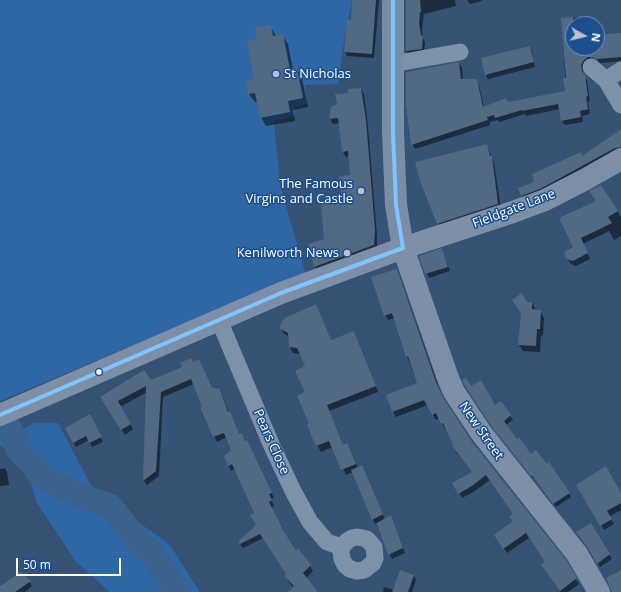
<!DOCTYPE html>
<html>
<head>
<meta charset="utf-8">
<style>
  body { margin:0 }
  #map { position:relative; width:621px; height:592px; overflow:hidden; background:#365274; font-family:"Open Sans",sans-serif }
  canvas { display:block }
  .north { position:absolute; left:565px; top:16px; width:40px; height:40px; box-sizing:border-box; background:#1b4f8f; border:1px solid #7695bc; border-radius:50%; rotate:98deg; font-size:11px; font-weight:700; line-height:16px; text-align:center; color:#fff }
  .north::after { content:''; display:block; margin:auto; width:14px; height:18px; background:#b9c2ce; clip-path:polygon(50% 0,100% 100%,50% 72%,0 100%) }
  .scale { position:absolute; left:16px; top:558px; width:105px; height:18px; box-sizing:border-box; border:2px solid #fff; border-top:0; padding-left:5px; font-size:12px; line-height:14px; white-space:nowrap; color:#fff; -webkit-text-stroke:3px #1b4f8f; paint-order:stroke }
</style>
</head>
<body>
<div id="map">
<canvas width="621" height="592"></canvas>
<div class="north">N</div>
<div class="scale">50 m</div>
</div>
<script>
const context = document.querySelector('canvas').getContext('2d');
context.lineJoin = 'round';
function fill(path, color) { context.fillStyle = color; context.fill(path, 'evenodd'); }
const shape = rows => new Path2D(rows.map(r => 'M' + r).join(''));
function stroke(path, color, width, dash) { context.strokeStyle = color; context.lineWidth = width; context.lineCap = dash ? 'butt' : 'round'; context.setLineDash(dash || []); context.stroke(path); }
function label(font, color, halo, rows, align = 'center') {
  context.font = font + ' "Open Sans",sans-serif'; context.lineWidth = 3; context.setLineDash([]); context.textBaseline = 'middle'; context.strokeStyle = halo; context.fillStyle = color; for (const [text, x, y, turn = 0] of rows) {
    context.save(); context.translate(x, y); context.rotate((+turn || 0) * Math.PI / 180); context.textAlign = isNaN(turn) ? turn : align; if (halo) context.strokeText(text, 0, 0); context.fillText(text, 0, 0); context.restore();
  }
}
fill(shape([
  [0,0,352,0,345,35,338,84,305,85,307,104,294,108,295,116,274,121,280,185,306,275,277,285,0,401],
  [33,423,58,423,92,487,109,498,138,522,169,544,200,592,110,592,76,562,37,503,29,477,14,455,0,446,0,438,13,435]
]), '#2f66a5');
fill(shape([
  [354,0,379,0,374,58,347,56,345,52,352,21],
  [406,0,455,0,456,6,424,14,422,30,423,38,425,42,424,54,410,57,406,51],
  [467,0,481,0,482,1,470,4],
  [579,17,582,24,573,24,573,48,588,48,592,62,586,65,583,71,584,75,587,81,590,101,588,102,590,114,582,116,583,122,565,125,562,121,560,109,526,116,525,114,499,122,498,120,490,122,490,125,415,149,412,144,459,63,462,68,463,80,476,80,479,85,484,108,566,92,562,19],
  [270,26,276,36,282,35,288,44,293,70,297,69,302,78,308,107,293,110,295,121,266,126,261,117,258,102,255,102,249,94,255,80,258,40],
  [620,34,621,61,600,63,597,59,597,36],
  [529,47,532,51,535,67,488,79,486,75],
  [361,89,364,94,368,126,377,236,377,251,318,272,315,267,343,202,351,176,350,156,346,157,343,152,340,123,333,124,330,119,332,108,338,104,350,94],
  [621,137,621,154,525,202,522,195,583,157],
  [486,145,494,162,501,209,441,228,438,223],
  [601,186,621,217,621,236,614,240,609,231,583,244,590,259,576,266,571,264,567,259,597,202],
  [442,250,450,271,429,278,420,257],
  [397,270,399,275,439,388,445,403,471,442,566,562,579,584,568,592,561,592,545,570,546,562,529,538,507,553,498,540,514,522,511,517,514,514,490,480,475,491,462,498,454,483,473,472,456,452,446,428,445,429,439,418,436,420,428,405,396,417,393,412,387,395,418,384,407,356,395,318,388,320,385,315],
  [526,303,532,303,536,310,540,311,544,318,543,335,541,336,540,352,523,351,519,345],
  [281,328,331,340,354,332,357,338,378,392,329,411,343,446,350,451,358,468,364,471,385,520,391,517,393,521,405,553,392,559,378,522,375,524,373,520,353,472,346,475,333,447,321,452,314,439,310,424,306,393,306,366,301,354,293,353,290,347,290,337,284,334],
  [183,367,221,394,239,435,241,434,249,446,274,498,271,499,274,506,271,507,284,534,295,552,310,566,313,571,306,578,317,592,290,592,294,588,288,581,285,576,287,575,263,538,243,548,242,547,239,542,257,525,256,513,235,469,231,471,225,456,233,450,227,437,217,442,202,408,204,407,194,384,163,397,159,476,147,485,144,481,147,392,120,407,133,429,125,435,102,397,150,382],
  [471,387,495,407,501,403,513,420,506,425,517,440,569,493,571,497,556,507,535,478,534,479,496,431],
  [92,420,103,442,92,447,89,440,76,447,66,429],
  [5,468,7,472,9,485,0,486,0,469],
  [577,486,621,495,621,510,609,517,614,524,604,530],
  [590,524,612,559,600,567,592,552,577,532],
  [414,576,416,580,412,592,383,592,384,587,394,590],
  [30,582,32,586,25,592,0,592,0,587]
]), '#0007');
stroke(shape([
  [0,414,13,435,19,451,35,467,39,474,73,493,110,506,140,544,150,550,178,592]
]), '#3b618d', 25);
fill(shape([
  [352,0,376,0,372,54,344,52,347,20,351,20],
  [406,0,420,0,421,12,420,12,419,23,421,35,423,36,422,49,406,51],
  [573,17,573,48,599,48,597,35,621,33,621,57,597,59,593,57,588,57,584,60,581,65,582,71,585,75,588,96,586,97,588,109,580,111,581,117,561,121,558,104,522,111,522,110,495,118,494,115,487,117,488,120,411,145,406,104,406,72,459,62,461,79,477,79,483,107,506,98,508,102,565,91,563,78,566,78,561,18],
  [271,25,273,36,283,34,290,70,297,68,303,98,288,101,290,112,260,118,255,93,248,94,246,81,254,79,247,41,257,39,255,28],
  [530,46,534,62,485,75,481,58],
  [361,88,366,120,375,230,374,245,314,267,308,244,324,239,321,203,342,201,339,176,350,175,348,151,342,152,338,118,329,119,331,107,337,104,335,94,348,93,348,89],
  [621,129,621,147,615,148,540,189,521,196,518,188,534,182,532,174,581,152,582,156],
  [487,144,490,156,492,156,498,204,437,224,420,181,415,162],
  [601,185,618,211,608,217,612,223,581,238,588,253,573,261,566,259,564,252,573,247,559,218,596,201,589,191],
  [442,248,448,267,425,274,419,256],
  [397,269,436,382,444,399,472,442,567,561,577,578,560,591,541,565,545,562,526,533,503,549,494,535,513,521,509,517,513,514,486,475,472,486,458,494,452,483,472,472,452,446,453,445,443,423,441,424,436,413,432,415,424,400,392,412,386,395,417,383,408,356,406,357,392,313,384,316,371,277],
  [522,293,527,302,532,302,532,309,541,310,540,329,537,329,536,346,518,345,521,313,512,300],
  [316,304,331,340,354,331,376,386,327,405,343,445,347,443,356,464,341,470,329,441,316,446,313,440,307,424,309,423,297,396,305,392,295,371,305,366,297,348,289,347,288,333,279,328,282,322,285,318],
  [191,358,193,362,199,359,212,388,214,387,215,389,219,388,228,412,230,411,239,434,242,433,245,441,247,440,272,493,269,494,272,500,269,502,283,530,296,551,298,548,311,565,303,573,318,592,288,592,294,586,284,576,286,574,260,534,240,544,238,542,256,525,250,515,254,513,232,464,228,466,224,456,231,450,224,433,213,437,200,407,202,407,191,379,161,392,156,471,143,481,146,386,118,401,131,424,121,430,100,397,144,370,151,380,182,367,180,363],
  [466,378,471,386,481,380,495,405,501,401,511,415,504,421,517,439,519,437,531,454,536,450,547,464,549,462,570,493,553,504,532,475,531,476,492,427,465,386,462,380],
  [90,414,102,437,89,443,86,436,73,443,65,428],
  [362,465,383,514,372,520,351,470],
  [606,466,621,493,621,503,607,511,612,519,600,526,576,485],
  [391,515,403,548,388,555,377,523],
  [591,523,610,554,597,564,588,548,576,532],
  [400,570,414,575,408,592,392,592],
  [621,570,621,592,612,592,606,578],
  [21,572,31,581,15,592,0,592,0,586]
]), '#526984');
stroke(shape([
  [392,64,460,52],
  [591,67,606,80,621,105],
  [606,80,621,70],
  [219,320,271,444,293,491,310,522,327,542,342,547,347,541,352,538,357,537,367,539,374,547,375,558,373,563,364,570,357,571,350,569,345,565,342,559,341,552,342,547]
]), '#7d92a8', 17);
stroke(shape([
  [393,0,393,132,396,205,403,248]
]), '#798da4', 22);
stroke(shape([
  [403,248,448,378,454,392,482,434,577,554,599,592],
  [0,415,281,293,403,248,513,212,545,200,584,180,621,159]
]), '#7d8ea7', 22);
stroke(shape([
  [0,415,281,293,403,248,396,205,393,132,393,0]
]), '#80c4ff', 4);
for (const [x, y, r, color] of [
  [276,74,4,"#b9c2ce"],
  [361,191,4,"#b9c2ce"],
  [347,253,4,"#b9c2ce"],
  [99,372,3.5,"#fff"]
]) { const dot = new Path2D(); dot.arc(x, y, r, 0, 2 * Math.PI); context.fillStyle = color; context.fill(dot); stroke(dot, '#1b4f8f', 1.5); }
label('13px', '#fff', '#1b4f8f', [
  ["St Nicholas",284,74,"left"],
  ["The Famous",353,184],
  ["Virgins and Castle",353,199],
  ["Kenilworth News",339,253]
], 'right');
label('13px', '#fff', '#1b4f8f', [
  ["Fieldgate Lane",514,209,-21],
  ["New Street",481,431,55],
  ["Pears Close",271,442,66]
]);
</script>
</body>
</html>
